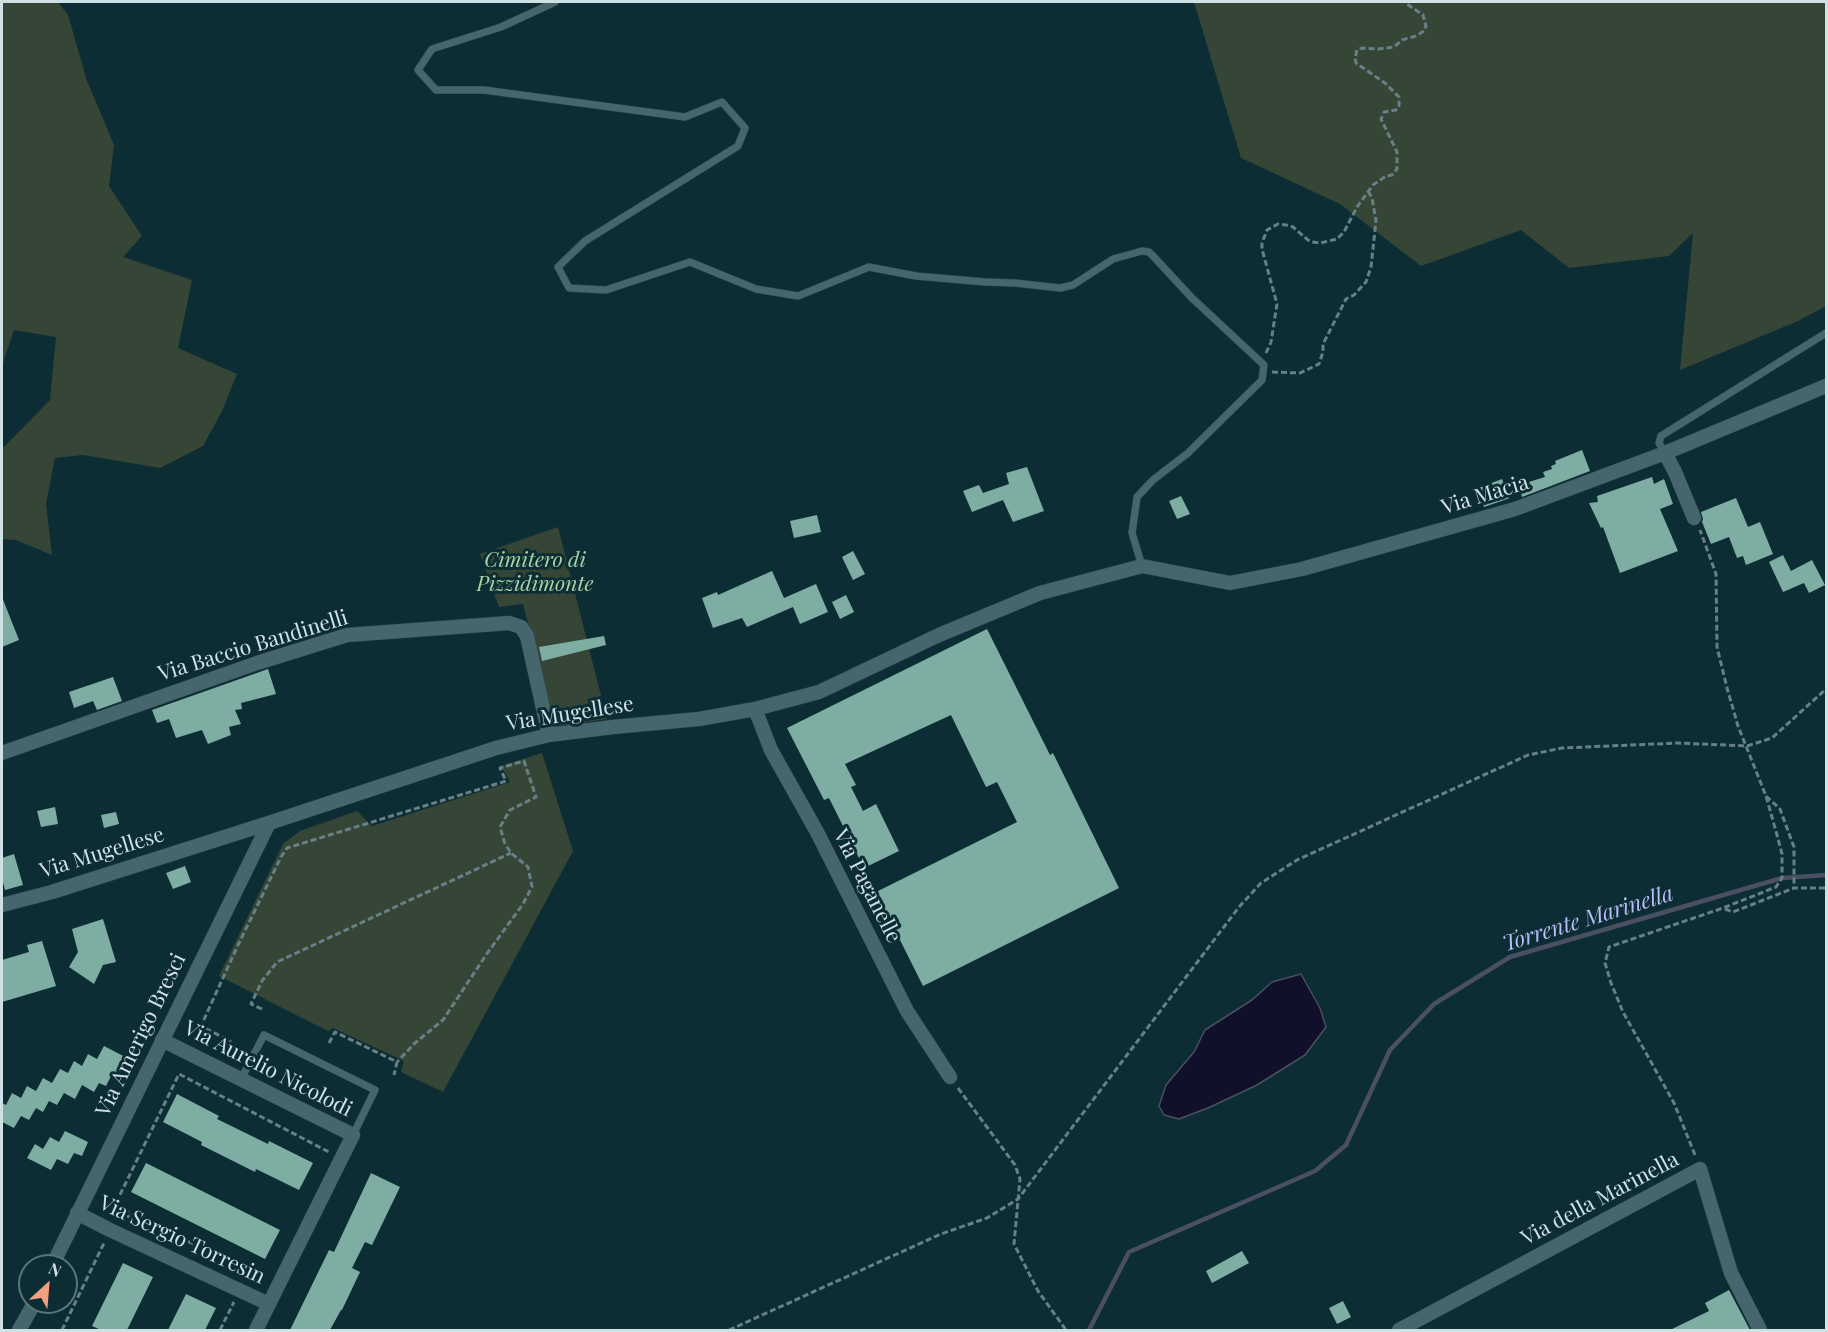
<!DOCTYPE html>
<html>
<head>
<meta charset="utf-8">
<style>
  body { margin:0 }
  #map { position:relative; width:1828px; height:1332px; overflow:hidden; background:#0d2d34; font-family:"Playfair Display",serif }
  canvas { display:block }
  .frame { position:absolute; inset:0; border:3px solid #d0e1e6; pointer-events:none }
  .north { position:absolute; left:18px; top:1254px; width:60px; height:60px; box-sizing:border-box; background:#0d2d34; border:2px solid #5b757b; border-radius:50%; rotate:26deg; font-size:16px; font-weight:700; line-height:24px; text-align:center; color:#d0e1e6 }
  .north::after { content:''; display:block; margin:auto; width:21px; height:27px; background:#f2a07f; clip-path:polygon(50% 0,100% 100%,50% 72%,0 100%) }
</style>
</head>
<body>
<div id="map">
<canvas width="1828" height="1332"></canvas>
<div class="frame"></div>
<div class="north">N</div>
</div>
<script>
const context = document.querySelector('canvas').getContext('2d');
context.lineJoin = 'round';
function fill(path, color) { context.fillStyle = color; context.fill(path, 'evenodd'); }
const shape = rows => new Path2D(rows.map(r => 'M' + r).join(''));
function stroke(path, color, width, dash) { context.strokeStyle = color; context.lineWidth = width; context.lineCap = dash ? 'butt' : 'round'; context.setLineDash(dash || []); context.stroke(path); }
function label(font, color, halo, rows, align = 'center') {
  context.font = font + ' "Playfair Display",serif'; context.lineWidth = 6; context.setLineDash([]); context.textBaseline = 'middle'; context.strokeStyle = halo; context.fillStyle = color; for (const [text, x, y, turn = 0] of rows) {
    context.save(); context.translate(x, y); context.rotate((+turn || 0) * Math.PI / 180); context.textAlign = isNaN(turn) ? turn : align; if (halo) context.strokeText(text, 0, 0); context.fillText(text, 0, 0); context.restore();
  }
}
fill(shape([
  [2,2,58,2,68,15,87,81,114,145,109,186,142,236,123,257,192,280,178,348,237,374,222,411,203,446,160,468,83,455,55,458,46,504,52,555,16,540,2,539,2,449,50,400,56,337,14,330,2,366],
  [1194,2,1826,2,1826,306,1798,321,1680,370,1693,233,1669,256,1569,268,1521,230,1421,266,1340,204,1241,158],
  [558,527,607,719,555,727,523,604,499,607,480,554],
  [542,753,573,851,443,1092,401,1072,404,1061,333,1028,328,1031,219,976,283,844,300,831,357,811,372,826,510,782,501,766]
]), '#364636');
const water = shape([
  [1301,974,1320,1008,1326,1027,1305,1055,1257,1085,1208,1108,1179,1119,1164,1115,1159,1106,1166,1085,1194,1052,1205,1030,1252,1000,1272,982,1301,974]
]);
fill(water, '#11102a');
stroke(water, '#4a4f62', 1.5);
stroke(shape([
  [1089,1330,1129,1252,1315,1171,1346,1145,1390,1050,1434,1004,1510,957,1782,878,1826,875]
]), '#4a4f62', 4.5);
fill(shape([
  [1582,450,1590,471,1522,497,1519,485,1545,477,1543,472,1552,469,1551,466,1556,464,1555,461],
  [1027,467,1044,511,1013,522,1003,500,972,512,963,491,979,485,983,493,1009,484,1006,473],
  [1652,477,1654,484,1664,479,1673,504,1660,509,1678,551,1620,573,1603,527,1601,528,1589,503,1598,502,1597,496],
  [1502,479,1510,498,1484,507,1476,489],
  [1181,496,1190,514,1177,519,1169,501],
  [1736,498,1748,527,1760,522,1773,554,1746,565,1743,556,1737,558,1729,537,1711,544,1702,522,1703,519,1701,512],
  [817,515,821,532,794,538,790,521],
  [853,551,865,574,853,580,842,557],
  [1783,555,1791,571,1812,560,1825,585,1809,593,1804,583,1783,592,1769,562],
  [772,571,784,598,816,584,828,612,800,624,793,607,747,627,742,618,713,628,702,598,717,592,718,595],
  [846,595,854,612,840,619,832,602],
  [2,597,19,640,2,647],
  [987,629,1050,755,1053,753,1119,888,923,986,876,892,1017,822,997,782,986,787,951,715,845,764,856,785,851,787,863,811,876,804,899,851,864,868,829,798,824,800,787,728],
  [604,636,606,645,542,661,539,647],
  [268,669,276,694,241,703,242,709,235,710,241,724,229,727,231,735,208,744,202,730,176,738,169,719,157,723,152,710],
  [113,677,122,701,97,710,93,701,74,708,69,692],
  [55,807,58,824,41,827,37,811],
  [116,812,119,824,104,828,101,815],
  [14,854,23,885,5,890,2,878,2,858],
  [185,866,191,882,173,889,166,873],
  [103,919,116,962,103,965,94,984,69,967,78,952,72,929],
  [42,941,56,986,2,1002,2,960,29,952,27,945],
  [104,1046,133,1061,122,1081,111,1076,106,1086,99,1083,94,1092,82,1085,75,1099,64,1093,57,1105,49,1101,43,1112,36,1108,29,1120,21,1116,14,1128,2,1122,2,1103,6,1105,12,1093,21,1098,27,1086,36,1091,43,1078,52,1083,60,1069,68,1073,74,1061,82,1066,88,1054,97,1059],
  [177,1094,219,1116,217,1119,268,1144,269,1141,313,1163,299,1190,256,1169,255,1172,201,1145,202,1142,163,1122],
  [65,1131,88,1142,82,1156,74,1153,68,1164,57,1159,51,1170,27,1158,35,1144,43,1149,50,1137,59,1142],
  [146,1163,280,1230,265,1259,131,1192],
  [371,1173,400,1187,372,1245,365,1242,352,1268,360,1272,342,1310,341,1310,330,1330,290,1330,329,1250,334,1252],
  [1242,1251,1249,1263,1212,1283,1206,1271],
  [123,1263,153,1277,127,1330,101,1330,92,1326],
  [1729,1290,1750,1330,1670,1330,1709,1311,1705,1303],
  [186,1294,216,1308,205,1330,168,1330],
  [1343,1301,1351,1317,1337,1324,1329,1308]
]), '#7eada3');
const lane = shape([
  [555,2,501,27,432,49,418,70,436,90,484,90,685,117,722,102,745,128,738,146,585,241,558,267,569,288,606,290,690,262,756,289,798,296,869,267,916,276,985,282,1015,283,1060,288,1073,285,1113,259,1142,251,1149,252,1153,256,1192,298,1264,365,1262,380,1188,453,1153,480,1137,497,1132,533,1142,566],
  [1665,453,1659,443,1661,436,1826,333],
  [241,1079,264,1035,375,1090,353,1135]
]);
const street = shape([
  [1665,453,1675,472,1694,518],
  [755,709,771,750,817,832,907,1011,950,1077],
  [2,753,257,663,347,635,509,623,521,627,527,636,549,735],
  [2,905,52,892,269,823,496,748,549,735,613,727,699,719,755,709,819,692,939,635,1040,593,1142,566,1230,583,1302,569,1515,509,1665,453,1826,386],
  [162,1040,353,1135,256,1330],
  [77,1213,110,1230,269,1304],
  [52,1266,269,823],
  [19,1330,35,1302],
  [1399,1330,1700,1169,1731,1273,1760,1330]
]);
stroke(lane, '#32464b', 8);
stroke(street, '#32464b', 15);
stroke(shape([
  [1266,353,1271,342,1277,304,1262,249,1262,243,1267,230,1278,224,1286,225,1293,227,1308,240,1312,242,1320,243,1337,239,1344,232,1357,207,1373,185,1386,176,1392,175,1397,169,1397,152,1381,119,1384,112,1396,110,1399,106,1399,97,1385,83,1356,63,1355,58,1357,50,1362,48,1378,49,1394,47,1402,40,1416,36,1424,31,1426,26,1423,15,1404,2],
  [1272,372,1300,373,1319,364,1323,352,1323,344,1346,299,1354,295,1366,282,1371,267,1376,221,1372,198,1368,191],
  [1766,796,1780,809,1794,847,1794,888],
  [1725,909,1733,912,1794,888,1826,888],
  [262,1009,251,1004,262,981,277,962,511,853],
  [329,1043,335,1032,397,1062,394,1075],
  [223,1054,230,1041,201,1026,238,945,281,857,287,848,506,781,500,768,524,761,536,797,510,810,500,827,505,844,511,853,528,867,532,887,523,904,486,955,443,1020,415,1043,397,1062],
  [958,1088,1015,1165,1020,1179,1014,1244,1038,1291,1066,1330],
  [1695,1155,1674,1103,1623,1012,1611,983,1605,963,1609,947,1723,908,1776,887,1782,878,1782,854,1777,835,1766,796,1738,726,1727,688,1717,647,1716,574,1700,530],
  [120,1209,119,1212,144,1224,141,1230],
  [250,1272,115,1205,179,1074,329,1152],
  [245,1275,248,1277,250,1272,264,1278,265,1275],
  [62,1330,104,1243],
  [220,1330,234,1302],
  [729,1330,941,1234,987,1218,1018,1199,1239,907,1261,883,1297,860,1528,755,1562,748,1678,743,1747,746,1772,738,1826,689]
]), '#668086', 3, [6, 3]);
stroke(lane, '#46666d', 7);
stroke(street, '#46666d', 14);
label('21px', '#d0e1e6', '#0d2d34', [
  ["Via Macia",1485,495,-17],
  ["Via Baccio Bandinelli",253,646,-17],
  ["Via Mugellese",570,714,-9],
  ["Via Mugellese",102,853,-17],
  ["Via Paganelle",867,886,63],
  ["Via Amerigo Bresci",141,1035,-64],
  ["Via Aurelio Nicolodi",268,1069,27],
  ["Via della Marinella",1600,1199,-28],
  ["Via Sergio Torresin",182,1240,25]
]);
label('italic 21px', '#a5d5a7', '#0d2d34', [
  ["Cimitero di",535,560],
  ["Pizzidimonte",535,584]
]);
label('italic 22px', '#babcf7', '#0d2d34', [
  ["Torrente Marinella",1588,919,-17]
]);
</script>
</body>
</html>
